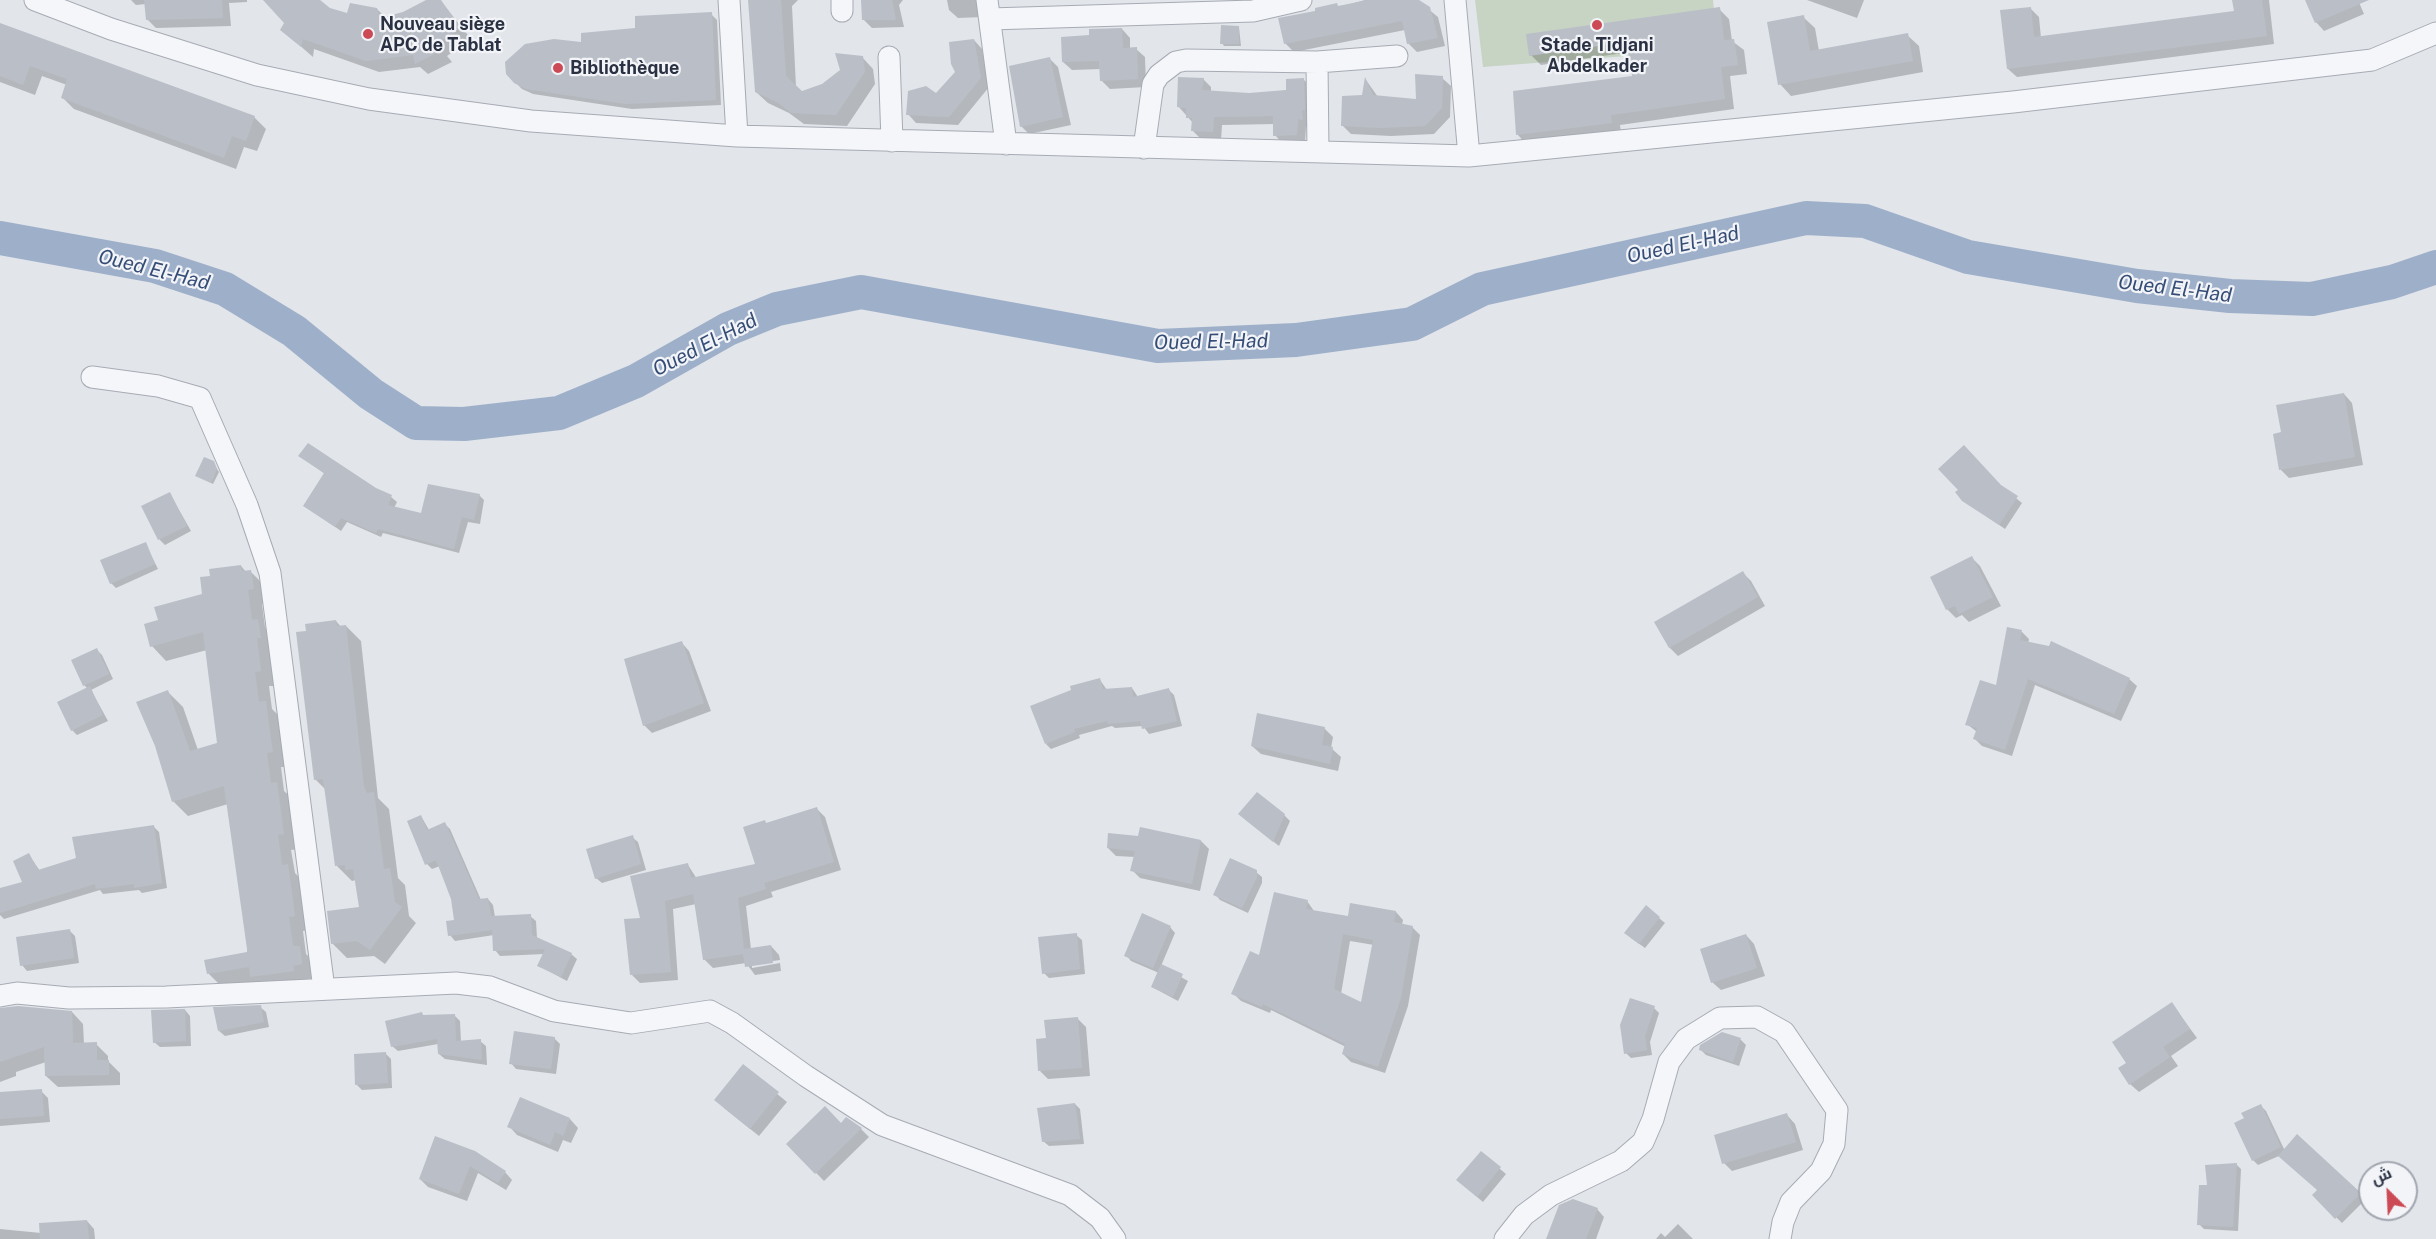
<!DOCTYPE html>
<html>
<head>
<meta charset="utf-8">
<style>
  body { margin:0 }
  #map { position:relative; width:2436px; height:1239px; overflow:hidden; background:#e2e5ea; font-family:"Public Sans",Cairo,sans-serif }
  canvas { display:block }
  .north { position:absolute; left:2358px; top:1161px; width:60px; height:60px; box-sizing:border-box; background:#f2f4f8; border:2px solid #a2a6af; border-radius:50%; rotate:336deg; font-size:16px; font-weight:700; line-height:24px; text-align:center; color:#2a3142 }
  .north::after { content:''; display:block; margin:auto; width:21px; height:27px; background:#cc4a55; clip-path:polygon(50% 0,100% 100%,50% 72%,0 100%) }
</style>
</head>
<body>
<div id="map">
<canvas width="2436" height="1239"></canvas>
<div class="north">ش</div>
</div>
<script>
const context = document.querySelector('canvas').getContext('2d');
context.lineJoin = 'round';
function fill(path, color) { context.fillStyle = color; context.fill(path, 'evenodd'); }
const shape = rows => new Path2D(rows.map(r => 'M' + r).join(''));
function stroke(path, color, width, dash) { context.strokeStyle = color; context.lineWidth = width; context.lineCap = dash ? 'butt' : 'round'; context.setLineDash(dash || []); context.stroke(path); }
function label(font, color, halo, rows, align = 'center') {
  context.font = font + ' "Public Sans",sans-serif'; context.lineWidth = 4.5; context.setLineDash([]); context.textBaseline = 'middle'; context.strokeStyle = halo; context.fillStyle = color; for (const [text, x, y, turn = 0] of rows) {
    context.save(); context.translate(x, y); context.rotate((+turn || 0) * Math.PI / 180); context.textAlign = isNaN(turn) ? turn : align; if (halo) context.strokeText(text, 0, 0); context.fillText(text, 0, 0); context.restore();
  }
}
fill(shape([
  [1475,0,1713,0,1718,49,1483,67]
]), '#c7d4c4');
fill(shape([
  [131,0,247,0,247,2,229,3,231,26,156,28,147,19,146,4,136,5],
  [270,0,319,0,329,9,348,15,377,9,386,18,404,14,429,0,440,0,471,39,447,56,452,62,428,74,420,67,379,72,314,49,313,57,282,30,286,22],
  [750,0,798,0,792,6,796,87,802,92,823,85,862,57,873,69,875,84,847,126,804,124,789,113,768,103,756,92],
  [863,0,903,0,899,5,904,27,872,28,863,19],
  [947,0,984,0,983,17,958,18,949,10],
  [1365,0,1417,0,1438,17,1445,46,1417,52,1408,43,1405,30,1294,52,1285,43,1317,12,1336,4,1339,7],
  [1807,0,1864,0,1857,18],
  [2234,0,2269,0,2274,44,2017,77,2008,69,2030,8,2039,17,2041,38,2235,13],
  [2307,0,2358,0,2364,14,2324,31,2316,22],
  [1719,9,1729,19,1732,41,1744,50,1747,74,1730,76,1734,109,1620,125,1621,132,1527,145,1518,135,1514,92,1633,77,1630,52,1541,65,1531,55],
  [711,14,717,20,721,105,632,109,533,94,522,89,507,74,582,44],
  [1803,17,1815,28,1819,51,1907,35,1919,46,1923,72,1791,96,1780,84],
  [0,24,254,117,266,129,257,151,244,147,236,169,74,109,62,97,67,85,42,76,35,95,0,82],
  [1239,27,1241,46,1224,46,1222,43],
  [1122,29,1130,38,1130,49,1136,49,1145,57,1146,87,1110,89,1101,80,1101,69,1072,70,1063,62,1091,37],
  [974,40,982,49,989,87,958,125,916,123,908,114,936,95,957,72],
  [1049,58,1058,67,1071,125,1029,134,1021,126],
  [1442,78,1451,86,1450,117,1434,134,1391,136,1351,134,1343,126,1363,96,1366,80,1378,97,1417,101],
  [1203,79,1211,87,1211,92,1249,94,1287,92,1304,80,1312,88,1310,128,1306,127,1305,143,1283,144,1275,135,1275,124,1222,125,1221,140,1201,139,1192,130,1193,123,1178,106],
  [2344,394,2352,403,2363,465,2289,478,2281,470,2282,433],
  [300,456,391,497,397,502,394,508,422,515,479,495,484,500,480,524,468,522,459,553,383,533,381,537,347,522,341,531,305,506,325,474],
  [213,463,219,472,213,484,197,476],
  [2002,487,2022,503,2005,529,1963,500],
  [170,494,191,531,165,545,159,539],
  [145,543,158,569,116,588,111,583],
  [1972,558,1980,566,2001,606,1969,622,1962,615,1956,618,1947,609],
  [241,566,246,572,250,571,265,586,268,603,262,604,265,627,272,635,275,686,269,686,272,709,280,717,287,767,281,767,284,791,292,798,298,849,291,850,295,873,302,880,309,930,303,931,306,954,314,962,316,978,223,988,209,974,206,961,248,953,228,804,188,816,173,801,168,692,183,707,198,750,219,744,207,650,166,661,152,646,160,621,203,595,211,577],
  [1743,573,1751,581,1765,606,1678,656,1670,648,1656,623],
  [336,621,341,627,346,626,361,641,378,798,389,809,398,878,405,885,409,916,416,923,385,964,374,956,347,958,332,943,360,908,356,880,352,881,337,866,326,790,315,779,308,632],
  [2009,629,2022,632,2029,639,2028,644,2129,679,2137,686,2121,721,2035,685,2012,756,1982,746,1975,739,1977,732,1967,724,1997,687],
  [681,642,689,651,711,711,652,733,644,725],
  [97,650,102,655,113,679,91,690,108,721,77,735,72,730,88,689,84,685],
  [1100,680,1107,690,1132,688,1138,697,1169,690,1174,695,1182,726,1149,734,1143,726,1115,728,1112,726,1079,735,1080,738,1051,749,1046,744],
  [1324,728,1333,737,1331,748,1341,757,1338,771,1261,754,1252,746],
  [816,808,825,817,841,870,771,892,773,897,746,906,751,949,771,946,779,955,780,960,752,964,752,968,780,963,781,971,755,975,746,963,713,968,704,959,696,904,673,909,678,980,640,983,632,975,641,919,688,865,697,879,757,865,765,822,767,824],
  [1284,815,1290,821,1279,846,1246,820],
  [421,816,429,830,445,824,450,829,481,900,488,899,493,905,495,917,530,916,536,921,537,938,571,954,577,959,567,981,539,966,545,954,500,956,495,950,494,935,455,941,450,935,456,921,453,898,440,866,432,869,427,864],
  [153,826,159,832,167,888,142,893,139,890,103,894,100,890,4,919,0,915,0,890,24,883,29,855,40,871,78,859],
  [632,837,638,842,646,870,602,883,596,878],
  [1139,837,1201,841,1209,849,1200,891,1140,878,1132,870,1135,857,1116,856,1108,848],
  [1256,872,1262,877,1262,883,1248,913,1220,900,1215,894],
  [1307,901,1314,911,1349,918,1396,912,1403,920,1402,925,1412,927,1420,935,1408,1006,1385,1073,1351,1062,1343,1054,1346,1047,1271,1010,1270,1013,1241,1001,1233,993,1260,957],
  [1350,941,1374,945,1362,1004,1341,994],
  [1659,918,1665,923,1645,948,1631,938],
  [1170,927,1175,933,1161,966,1188,981,1178,1001,1152,987,1159,973,1131,961,1126,955],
  [69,930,75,936,79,963,27,971,22,965],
  [1076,935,1082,940,1085,974,1049,978,1044,973],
  [1746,935,1754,944,1765,976,1721,990,1712,982],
  [2172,1004,2197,1038,2171,1056,2178,1066,2139,1092,2130,1084,2128,1063],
  [260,1007,266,1012,269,1027,225,1036,219,1031],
  [1654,1008,1659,1013,1650,1042,1652,1055,1631,1058,1626,1053],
  [0,1010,72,1012,83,1024,84,1044,96,1044,108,1056,108,1061,120,1073,120,1085,58,1087,46,1076,46,1062,16,1072,16,1076,0,1082],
  [185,1010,190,1016,191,1046,160,1047,154,1042],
  [454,1015,460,1021,461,1042,480,1041,486,1046,487,1065,445,1059,439,1054,438,1044,398,1051,392,1046,424,1017],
  [1077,1018,1086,1027,1090,1076,1048,1079,1040,1071,1047,1039],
  [1722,1033,1741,1040,1746,1045,1739,1066,1706,1055,1700,1049],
  [554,1038,560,1044,556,1074,516,1069,511,1063],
  [386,1054,391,1059,392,1088,362,1090,357,1085],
  [743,1066,787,1102,759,1136,724,1108],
  [41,1091,48,1098,50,1122,0,1126,0,1094],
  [1075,1104,1080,1109,1084,1144,1049,1146,1043,1141],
  [2261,1106,2266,1111,2285,1151,2297,1136,2365,1200,2342,1223,2314,1195,2319,1190,2279,1156,2258,1165,2253,1160],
  [1787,1115,1795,1124,1803,1150,1732,1171,1724,1163],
  [570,1119,578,1128,571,1143,563,1140,558,1152,517,1135,509,1126],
  [841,1125,861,1129,869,1137,824,1181,788,1144],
  [436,1138,505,1172,512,1180,506,1190,478,1173,467,1201,428,1187,420,1179],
  [1481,1153,1506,1174,1483,1202,1464,1186],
  [2236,1164,2241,1169,2238,1231,2204,1229,2199,1224,2208,1187],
  [1597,1209,1604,1217,1596,1239,1548,1239],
  [87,1221,94,1229,95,1239,0,1239,0,1229,41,1233],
  [1678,1224,1693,1239,1656,1239,1661,1233,1665,1237]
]), '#0003');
stroke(shape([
  [0,238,155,266,225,289,294,331,371,394,416,423,464,424,559,413,636,381,728,329,777,309,861,292,1158,346,1296,340,1412,324,1482,289,1806,218,1865,221,1968,257,2137,286,2230,296,2312,299,2392,282,2436,267]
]), '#9eb0c9', 34);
fill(shape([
  [144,0,222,0,223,18,146,20],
  [263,0,320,0,330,8,347,13,350,3,377,8,380,18,403,12,426,0,441,0,460,27,437,44,442,50,415,64,413,55,366,61,303,39,301,47,280,30,284,23],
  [748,0,781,0,786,76,802,91,822,84,840,70,835,53,863,56,865,72,836,115,791,113,777,102,755,92],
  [861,0,892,0,896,20,862,20],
  [1368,0,1419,0,1430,7,1438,38,1407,44,1402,21,1284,44,1278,18,1315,11,1315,8,1337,3,1338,6],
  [2232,0,2262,0,2267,36,2007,69,2000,10,2031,7,2034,37,2234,11],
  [2305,0,2369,0,2315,23],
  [1720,7,1724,40,1734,39,1738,65,1721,67,1725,99,1611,115,1612,123,1516,135,1513,91,1632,76,1627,42,1529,56,1526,34],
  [712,12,716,100,625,104,526,89,514,83,506,74,505,62,525,44,554,39,581,42,581,33,635,28,635,16],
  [1804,15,1810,51,1908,33,1913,61,1778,85,1767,22],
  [0,23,255,116,246,141,232,136,224,158,61,98,67,79,30,66,23,85,0,76],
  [1221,25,1239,26,1239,44,1220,44],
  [1122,28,1123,48,1137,47,1138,79,1100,81,1099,61,1062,62,1061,37,1089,35,1089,29],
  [974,39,981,78,949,117,906,115,908,91,926,86,936,93,955,72,951,64,949,42],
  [1050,57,1063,117,1020,127,1009,66],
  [1415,74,1443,76,1442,108,1425,126,1381,128,1341,126,1342,96,1362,95,1365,77,1373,95,1416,99],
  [1178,77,1204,78,1202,90,1249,93,1286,90,1286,79,1304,78,1305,110,1302,110,1303,120,1298,119,1297,135,1273,136,1273,116,1214,117,1213,132,1191,131,1192,118,1186,118,1186,108,1177,107],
  [2344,393,2355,457,2279,470,2273,434,2281,432,2276,405],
  [308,443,376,488,392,495,388,505,421,513,428,484,480,494,474,520,462,517,454,549,378,529,376,533,341,518,335,527,303,506,324,473,298,456],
  [1964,445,2001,485,2018,496,1999,525,1962,501,1955,492,1958,490,1938,469],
  [204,457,214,461,217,469,211,483,195,476],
  [170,492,187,526,158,540,141,506],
  [146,542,155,564,110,584,100,560],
  [1972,556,1993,597,1959,614,1955,606,1946,610,1930,577],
  [241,565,242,571,251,570,254,589,248,590,252,620,258,619,261,638,257,638,261,671,255,672,259,702,266,701,270,733,273,752,267,753,271,783,277,782,284,834,278,835,282,865,288,864,295,916,289,917,293,946,300,946,302,964,293,966,294,971,250,977,249,967,207,974,204,960,247,952,247,949,224,786,172,802,155,746,136,702,168,690,190,751,217,743,203,632,150,647,144,624,158,620,154,607,202,594,200,577,210,576,209,569],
  [1743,571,1758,597,1669,648,1654,622],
  [336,620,337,626,346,625,364,787,367,793,374,792,384,869,390,868,395,902,402,907,370,950,357,941,331,944,327,911,359,907,353,869,345,870,345,865,335,866,323,779,314,780,296,632,306,631,305,624],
  [2007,627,2022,630,2020,640,2049,646,2051,641,2130,678,2114,714,2028,679,2005,750,1973,739,1977,728,1965,725,1980,680,1996,685],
  [682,641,704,703,643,726,624,659],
  [97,648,109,674,83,686,71,660],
  [1100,678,1103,689,1132,687,1133,697,1169,688,1177,721,1142,729,1140,721,1108,724,1107,721,1074,729,1075,732,1045,744,1030,706,1071,690,1070,686],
  [90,686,103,715,71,731,57,702],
  [1257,713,1325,727,1322,745,1333,747,1330,764,1251,746],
  [1257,792,1285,814,1273,842,1238,814],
  [817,807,834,862,764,883,766,889,738,898,744,949,771,945,773,963,745,967,743,954,703,960,693,894,665,901,671,972,630,975,624,919,640,918,630,876,688,863,691,878,755,864,743,827,765,820,766,823],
  [421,815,427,830,445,822,479,899,488,898,491,916,531,914,532,935,572,953,561,977,537,966,545,949,493,951,492,930,448,936,446,921,454,920,451,899,436,860,425,865,407,821],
  [154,825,162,883,134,888,134,884,96,889,95,884,0,913,0,888,22,882,13,861,29,853,38,870,76,858,72,837],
  [1140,827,1201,840,1192,884,1130,871,1135,851,1107,848,1108,833,1138,836],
  [633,835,641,864,595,879,586,849],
  [1230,858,1257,870,1257,877,1242,908,1213,895],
  [1274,892,1308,900,1306,909,1348,916,1350,903,1396,911,1394,922,1413,926,1401,998,1378,1067,1342,1054,1345,1044,1263,1004,1262,1007,1231,994,1250,951,1259,955],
  [1343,934,1373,940,1361,1002,1334,989],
  [1646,905,1660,917,1639,944,1624,933],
  [1142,913,1171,926,1153,968,1124,956],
  [70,929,74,958,20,966,16,937],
  [1077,933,1080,969,1042,974,1038,937],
  [1746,934,1757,968,1711,983,1700,949],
  [1161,964,1183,974,1173,997,1151,987],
  [1630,998,1655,1006,1645,1036,1647,1050,1624,1054,1620,1025],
  [2172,1002,2190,1029,2163,1047,2170,1057,2129,1085,2118,1068,2126,1063,2112,1042],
  [261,1005,264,1022,218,1031,213,1007],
  [18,1006,72,1011,73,1043,97,1042,97,1060,109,1060,109,1075,45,1076,44,1047,0,1062,0,1008],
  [185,1009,186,1041,153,1043,151,1010],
  [422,1012,423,1015,455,1014,456,1041,481,1039,482,1060,438,1054,437,1039,391,1047,385,1021],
  [1078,1017,1082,1068,1038,1071,1036,1039,1046,1038,1044,1020],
  [514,1031,555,1037,551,1069,509,1064],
  [1722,1032,1741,1038,1733,1062,1699,1050,1700,1045],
  [386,1052,388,1083,355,1085,354,1054],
  [743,1064,779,1092,750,1129,714,1100],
  [42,1089,44,1116,0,1119,0,1092],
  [520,1097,570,1118,563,1136,555,1132,550,1145,507,1127],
  [1075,1103,1080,1139,1042,1142,1037,1108],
  [2261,1104,2281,1147,2252,1161,2234,1123,2244,1118,2241,1113],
  [825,1106,841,1123,846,1117,862,1128,815,1174,786,1144],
  [1787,1113,1796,1142,1722,1164,1714,1135],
  [2297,1134,2361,1193,2335,1219,2312,1195,2317,1190,2278,1156],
  [435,1136,475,1151,506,1171,498,1183,470,1166,459,1194,419,1179],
  [1481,1151,1501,1167,1477,1197,1456,1180],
  [2237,1163,2233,1227,2197,1225,2199,1185,2207,1185,2205,1165],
  [1573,1199,1598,1208,1586,1239,1546,1239,1559,1205],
  [87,1220,89,1239,40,1239,39,1223]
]), '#babec7');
const minor = shape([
  [35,0,111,29,257,75,369,99,531,121,737,136,1469,156,2013,102,2372,60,2436,33],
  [729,0,737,136],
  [842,0,842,11],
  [987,0,1006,144],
  [1455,0,1469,156],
  [990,19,1253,11,1301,0],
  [889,57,892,141],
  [1317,62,1318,152],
  [1144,148,1153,84,1159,75,1176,62,1186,60,1317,62,1397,56],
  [92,377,158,386,200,398,247,505,270,573,324,989],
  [0,996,17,993,69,998,166,997,456,983,490,987,554,1011,631,1023,710,1011,732,1023,806,1076,882,1125,1070,1195,1100,1218,1115,1239],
  [1505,1239,1524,1215,1551,1195,1621,1161,1643,1142,1653,1119,1669,1062,1686,1039,1720,1018,1757,1017,1784,1032,1837,1110,1834,1144,1821,1171,1791,1202,1783,1222,1780,1239]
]);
stroke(minor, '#a7abb4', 23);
stroke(minor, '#f5f6f9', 21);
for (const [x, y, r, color] of [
  [1597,25,6,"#cc4a55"],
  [368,34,6,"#cc4a55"],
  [558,68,6,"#cc4a55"]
]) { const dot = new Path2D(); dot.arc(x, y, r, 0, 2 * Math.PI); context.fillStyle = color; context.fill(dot); stroke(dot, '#f2f4f8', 2); }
label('bold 18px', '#2a3142', '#f2f4f8', [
  ["Nouveau siège",380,24],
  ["APC de Tablat",380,45],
  ["Stade Tidjani",1597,45,"center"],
  ["Abdelkader",1597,66,"center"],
  ["Bibliothèque",570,68]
], 'left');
label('italic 20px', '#354d76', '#f2f4f8', [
  ["Oued El-Had",1683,245,-12],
  ["Oued El-Had",154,270,14],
  ["Oued El-Had",2175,289,7],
  ["Oued El-Had",1211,342,-1],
  ["Oued El-Had",705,345,-27]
]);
</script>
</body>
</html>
